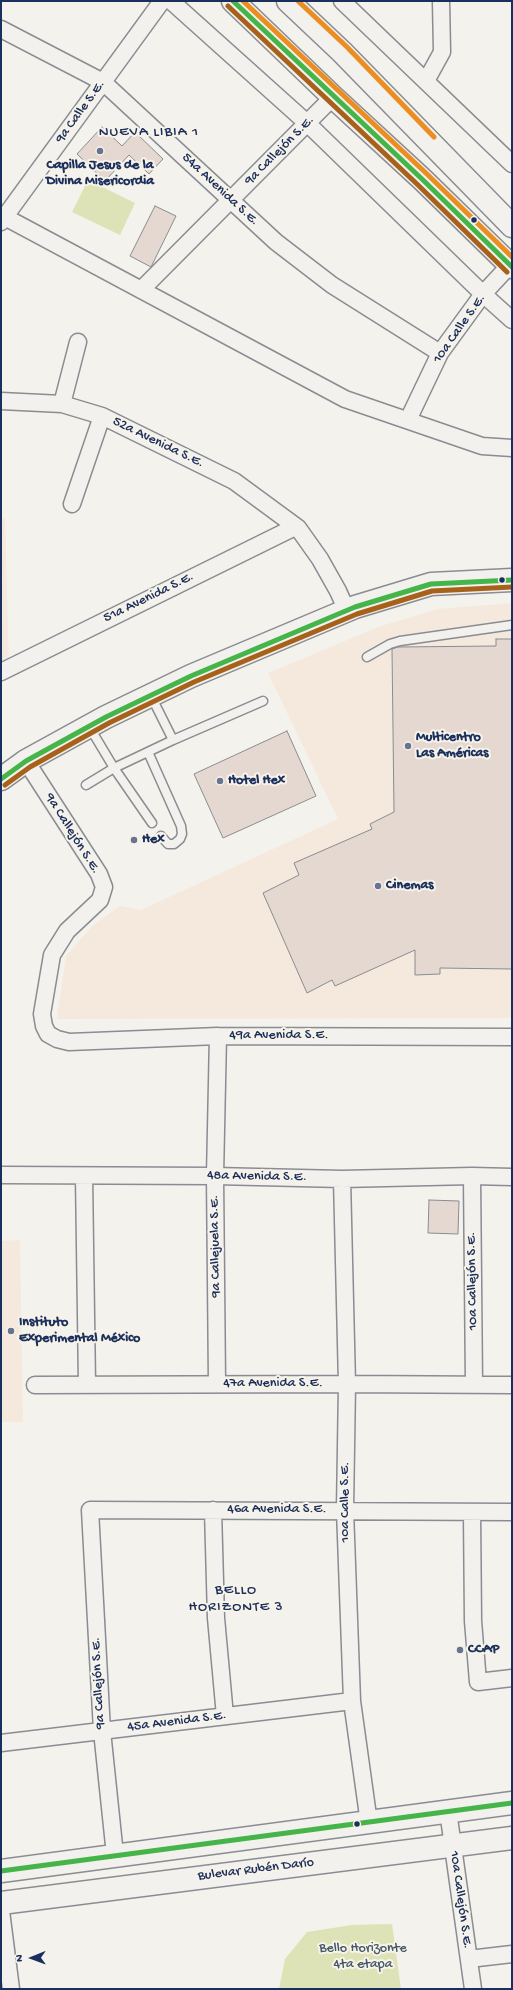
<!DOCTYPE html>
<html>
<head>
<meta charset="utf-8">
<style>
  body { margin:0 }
  #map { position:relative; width:513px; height:1990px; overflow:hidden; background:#f4f2ec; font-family:"Gochi Hand",sans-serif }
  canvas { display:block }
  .frame { position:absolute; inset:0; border:2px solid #1b2f5e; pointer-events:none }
  .north { position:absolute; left:12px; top:1938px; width:40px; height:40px; -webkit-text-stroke:3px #f7f3e8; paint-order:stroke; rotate:269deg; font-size:11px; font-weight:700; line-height:16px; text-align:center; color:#1b2f5e }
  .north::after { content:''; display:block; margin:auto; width:14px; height:18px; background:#1b2f5e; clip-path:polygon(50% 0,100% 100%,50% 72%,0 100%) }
</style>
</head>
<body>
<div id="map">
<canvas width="513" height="1990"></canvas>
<div class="frame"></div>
<div class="north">N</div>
</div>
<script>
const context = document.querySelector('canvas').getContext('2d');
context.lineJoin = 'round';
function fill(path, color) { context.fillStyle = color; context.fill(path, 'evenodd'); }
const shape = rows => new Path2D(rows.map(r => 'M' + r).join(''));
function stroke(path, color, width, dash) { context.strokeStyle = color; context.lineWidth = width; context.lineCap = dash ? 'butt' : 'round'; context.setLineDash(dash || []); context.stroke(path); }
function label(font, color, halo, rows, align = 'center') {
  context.font = font + ' "Gochi Hand",sans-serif'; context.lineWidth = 4; context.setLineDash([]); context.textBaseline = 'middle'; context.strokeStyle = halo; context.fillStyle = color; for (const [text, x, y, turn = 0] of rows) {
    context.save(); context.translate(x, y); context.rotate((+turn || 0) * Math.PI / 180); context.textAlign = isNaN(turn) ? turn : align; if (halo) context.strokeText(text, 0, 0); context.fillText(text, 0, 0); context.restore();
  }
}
fill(shape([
  [1,518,5,518,9,666,1,671],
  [512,603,512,1018,57,1019,66,956,92,926,120,906,141,910,338,819,268,673,381,626,438,609],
  [20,1240,23,1422,1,1422,1,1241]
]), '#f5e9de');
fill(shape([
  [88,180,135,203,120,235,72,212],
  [392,1924,401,1989,279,1989,285,1959,307,1932,352,1925]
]), '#dde3b6');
const building = shape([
  [102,127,122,146,135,132,163,159,149,174,129,155,105,181,77,154,102,127],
  [155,206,176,216,151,267,130,256,155,206],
  [496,639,512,639,512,969,440,968,440,974,415,975,415,950,335,986,332,980,307,993,263,893,299,875,294,863,372,829,370,824,394,812,392,649,398,647,496,646,496,639],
  [287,731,316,796,223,838,194,774,287,731],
  [429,1200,459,1201,458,1234,428,1233,429,1200]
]);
fill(building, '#e4d8d1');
stroke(building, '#898c92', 1);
const lane = shape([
  [367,657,390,644,400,641,512,625],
  [151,696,173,740],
  [90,728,114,768,152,823],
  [148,752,181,826,182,834,180,839,174,844,168,844,161,836],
  [86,785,114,768,173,740,263,701]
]);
const street = shape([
  [171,1,307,123,483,294,512,320],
  [342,1,512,164],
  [1,29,103,82,276,242,332,285,440,353],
  [426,81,442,52,441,1],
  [1,215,345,399,482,446,512,448],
  [1,222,162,1],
  [141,290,333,97],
  [1,401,62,404,102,416,234,481,298,528,320,559,338,591,347,611],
  [62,404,78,342],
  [408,420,440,353,483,294,510,265],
  [72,504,102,416],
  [1,672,295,527,298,528],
  [26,761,99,874,104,887,100,900,67,931,52,955,42,1014,44,1026,48,1034,57,1039,69,1042,218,1036,512,1037],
  [1,1175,215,1176,342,1179,472,1176,512,1177],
  [84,1176,87,1385],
  [472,1176,474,1385],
  [342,1179,347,1384,345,1510,352,1701,369,1823],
  [217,1384,215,1176,218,1036],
  [35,1385,347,1384,512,1385],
  [213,1510,216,1618,225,1716],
  [472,1513,473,1621,478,1682,512,1678],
  [1,1743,352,1701],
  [448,1811,473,1989],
  [115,1855,102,1731,90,1510,512,1512],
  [1,1911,11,1989],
  [469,1959,512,1954]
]);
const secondary = shape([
  [1,779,26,761,106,717,191,676,355,607,431,584,512,580],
  [1,1871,512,1803],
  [1,1903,512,1838]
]);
const primary = shape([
  [233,1,333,97,423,180,512,267],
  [288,1,342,52,512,226]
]);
stroke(lane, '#898c92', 11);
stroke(street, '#898c92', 19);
stroke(secondary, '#898c92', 25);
stroke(primary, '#898c92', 25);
stroke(lane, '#f2f1ed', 8);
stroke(street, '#f2f1ed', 16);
stroke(secondary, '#f2f1ed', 22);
stroke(primary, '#f2f1ed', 22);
stroke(shape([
  [1,1871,512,1803]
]), '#45b549', 5);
stroke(shape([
  [233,1,423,180,512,267],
  [1,779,26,761,106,717,191,676,355,607,431,584,512,580]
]), '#45b549', 5);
stroke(shape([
  [228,6,418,185,507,272],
  [5,785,30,767,109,723,194,682,357,614,432,591,512,587]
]), '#a8611a', 5);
stroke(shape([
  [243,1,428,175,512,257],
  [298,1,347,47,434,137]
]), '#ec8d22', 5);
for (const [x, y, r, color] of [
  [100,151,4,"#677390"],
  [474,220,3.5,"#1b2f5e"],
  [502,580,3.5,"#1b2f5e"],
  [408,746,4,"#677390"],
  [220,781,4,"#677390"],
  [134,840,4,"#677390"],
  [378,886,4,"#677390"],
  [11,1331,4,"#677390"],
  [460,1650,4,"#677390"],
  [357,1824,3.5,"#1b2f5e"]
]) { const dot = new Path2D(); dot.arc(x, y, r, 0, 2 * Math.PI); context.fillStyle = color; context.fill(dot); stroke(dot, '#f7f3e8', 1.5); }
label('14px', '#1b2f5e', '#f7f3e8', [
  ["9a Calle S.E.",81,112,-54],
  ["9a Callejón S.E.",280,151,-45],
  ["54a Avenida S.E.",220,190,43],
  ["10a Calle S.E.",460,329,-55],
  ["52a Avenida S.E.",158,443,26],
  ["51a Avenida S.E.",149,598,-26],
  ["9a Callejón S.E.",72,834,58],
  ["49a Avenida S.E.",279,1036],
  ["48a Avenida S.E.",257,1177,1],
  ["9a Callejuela S.E.",216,1246,-91],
  ["10a Callejón S.E.",473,1281,-91],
  ["47a Avenida S.E.",273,1384],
  ["10a Calle S.E.",346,1502,-90],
  ["46a Avenida S.E.",277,1510],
  ["9a Callejón S.E.",99,1683,-93],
  ["45a Avenida S.E.",177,1722,-7],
  ["Bulevar Rubén Darío",256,1870,-7],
  ["10a Callejón S.E.",460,1900,82]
]);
label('bold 14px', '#1b2f5e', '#f7f3e8', [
  ["Capilla Jesus de la",100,166,"center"],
  ["Divina Misericordia",100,182,"center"],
  ["Multicentro",416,738],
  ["Las Américas",416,754],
  ["Hotel Hex",228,781],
  ["Hex",142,840],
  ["Cinemas",386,886],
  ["Instituto",19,1323],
  ["Experimental México",19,1339],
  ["CCAP",468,1650]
], 'left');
label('14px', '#475969', '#f7f3e8', [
  ["Bello Horizonte",363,1949],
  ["4ta etapa",363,1965]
]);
context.letterSpacing = '1px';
label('15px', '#1b2f5e', '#f7f3e8', [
  ["NUEVA LIBIA 1",149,133],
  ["BELLO",236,1591],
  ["HORIZONTE 3",236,1608]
]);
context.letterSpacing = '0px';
</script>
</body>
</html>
